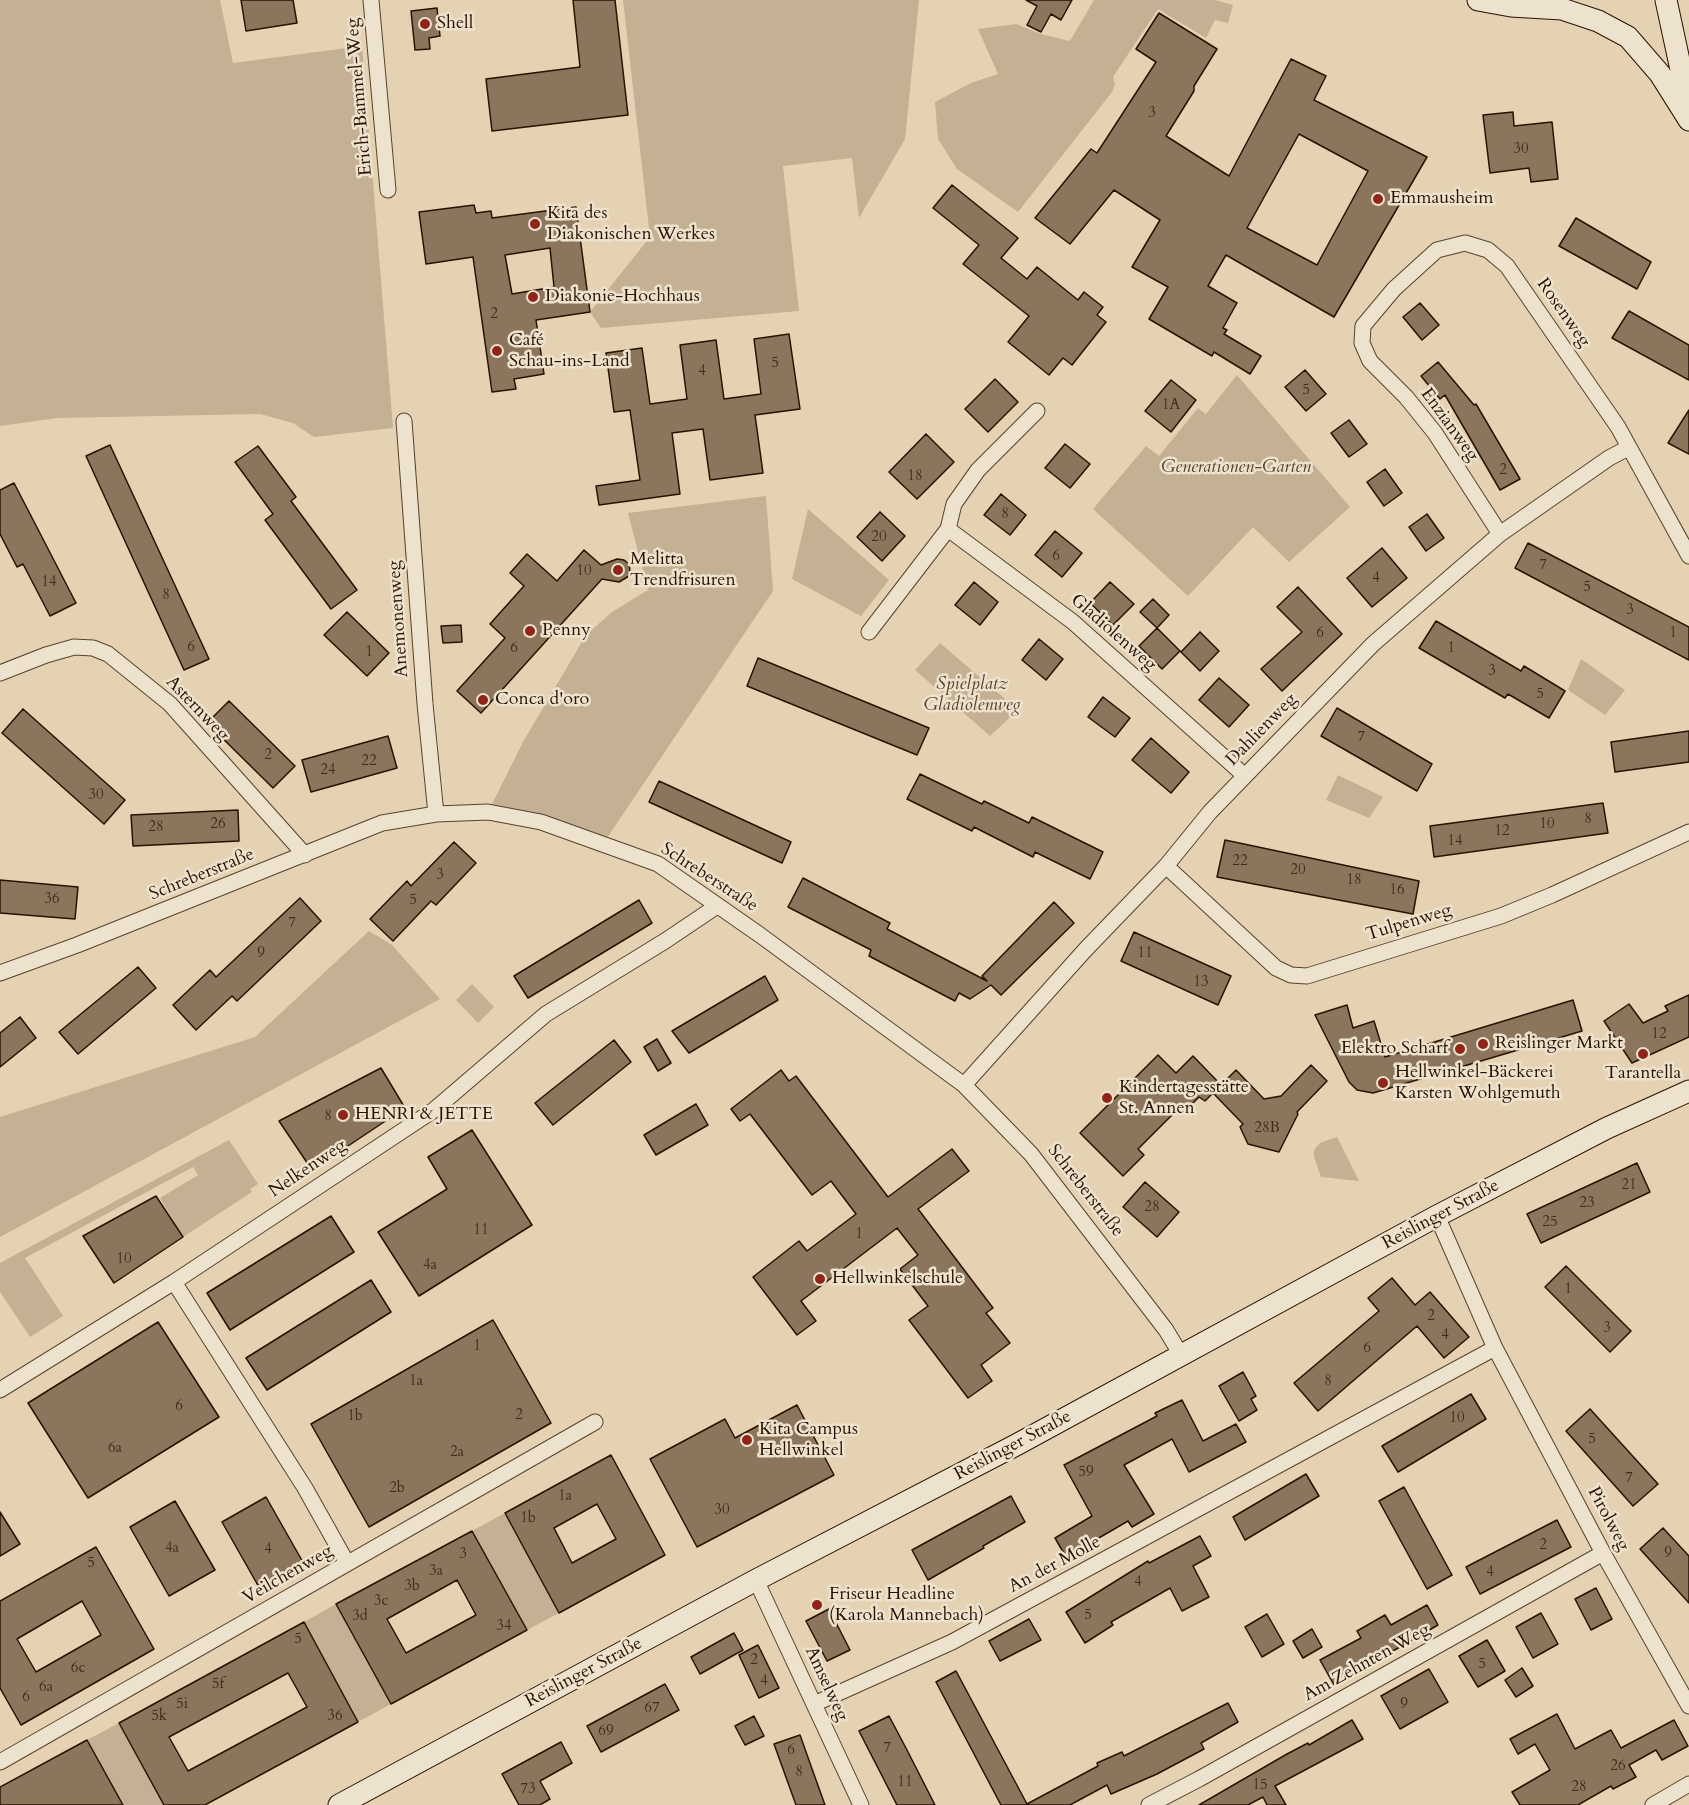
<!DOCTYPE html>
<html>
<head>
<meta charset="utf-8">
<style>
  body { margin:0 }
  canvas { display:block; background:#e4d2b2 }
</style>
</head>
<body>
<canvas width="1689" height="1805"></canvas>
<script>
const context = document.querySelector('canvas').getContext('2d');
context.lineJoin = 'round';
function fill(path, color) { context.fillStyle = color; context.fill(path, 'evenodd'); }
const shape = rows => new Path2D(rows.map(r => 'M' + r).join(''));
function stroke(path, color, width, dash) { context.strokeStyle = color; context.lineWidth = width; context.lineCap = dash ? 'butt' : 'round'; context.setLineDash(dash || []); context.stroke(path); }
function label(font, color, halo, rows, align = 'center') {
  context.font = font + ' Cardo,serif'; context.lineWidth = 5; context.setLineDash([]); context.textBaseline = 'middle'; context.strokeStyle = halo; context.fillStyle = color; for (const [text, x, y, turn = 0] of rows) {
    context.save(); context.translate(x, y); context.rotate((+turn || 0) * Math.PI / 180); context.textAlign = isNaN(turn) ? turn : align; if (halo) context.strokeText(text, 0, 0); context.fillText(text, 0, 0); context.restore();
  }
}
fill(shape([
  [0,0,220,0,233,63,362,46,393,428,314,437,293,423,260,414,57,418,0,426],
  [623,0,919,0,905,139,859,218,852,158,783,166,799,311,601,328,590,312,650,237],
  [1094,0,1215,0,1233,5,1228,23,1215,20,1206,38,1158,9,1113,77,1115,84,1112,92,1018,212,957,169,938,139,935,102,971,83,998,74,978,29,1016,24,1041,34,1070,41],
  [1237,375,1350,507,1289,562,1253,527,1188,596,1093,509,1146,446,1159,456,1198,408,1206,414],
  [766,496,773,591,603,844,488,812,523,742,586,635,612,612,648,590,628,513],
  [808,509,889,580,861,616,792,579],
  [940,643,1018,710,990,736,915,670],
  [1581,659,1625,690,1605,715,1568,690],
  [1338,775,1383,797,1369,818,1326,800],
  [369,931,392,945,440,999,0,1237,0,1117,255,1037],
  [472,984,494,1007,478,1023,456,1000],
  [1337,1137,1359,1181,1321,1177,1314,1157,1314,1150,1320,1143],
  [229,1140,258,1184,250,1189,252,1192,183,1237,160,1198,198,1175,193,1167,25,1258,63,1316,30,1337,0,1292,0,1263],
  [505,1513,559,1613,527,1630,472,1531],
  [336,1604,391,1704,358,1722,304,1622],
  [119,1723,144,1768,164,1805,123,1805,87,1740]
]), '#c4b194');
const building = shape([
  [241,0,293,0,297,23,246,31,241,0],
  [573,0,615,0,628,115,492,131,486,79,580,67,573,0],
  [1026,0,1072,0,1061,20,1051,14,1041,32,1027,25,1037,6,1026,0],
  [437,8,440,36,429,38,430,49,415,50,411,11,437,8],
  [1159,13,1217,49,1194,86,1194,91,1166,136,1229,176,1291,59,1326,76,1314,100,1427,157,1334,317,1226,255,1208,286,1237,303,1223,328,1227,330,1224,334,1261,356,1250,374,1214,352,1212,356,1149,319,1168,287,1132,267,1160,220,1114,190,1070,244,1035,218,1091,149,1097,153,1156,62,1136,49,1159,13],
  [1299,134,1368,171,1317,265,1247,228,1299,134],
  [1513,112,1514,126,1552,122,1558,179,1531,182,1529,168,1490,173,1483,115,1513,112],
  [952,185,1018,238,1001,258,1027,279,1037,267,1078,300,1084,292,1103,307,1097,315,1106,322,1072,365,1063,358,1049,375,1008,342,1029,316,963,264,979,245,933,208,952,185],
  [474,205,476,213,491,211,492,218,576,207,590,312,536,320,544,374,514,379,516,389,492,392,473,257,426,264,419,212,474,205],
  [550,248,554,287,512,294,505,255,550,248],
  [1576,218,1651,262,1637,289,1559,246,1576,218],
  [1420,303,1439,325,1422,340,1403,317,1420,303],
  [1629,311,1689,345,1689,380,1612,338,1629,311],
  [789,334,800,409,755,415,763,473,710,480,703,429,672,433,680,494,599,505,596,486,640,480,630,410,614,412,606,353,642,348,650,404,687,399,680,345,716,340,724,399,761,394,754,339,789,334],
  [1438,362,1474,405,1476,404,1520,479,1500,490,1445,395,1440,399,1421,376,1438,362],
  [1305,370,1326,394,1306,411,1285,387,1305,370],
  [995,379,1018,402,988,432,965,409,995,379],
  [1171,380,1196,400,1171,432,1145,411,1171,380],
  [1689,410,1689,454,1668,443,1689,410],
  [1349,420,1367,444,1349,457,1331,433,1349,420],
  [926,434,954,462,917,499,889,472,926,434],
  [1065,444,1090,464,1070,488,1045,468,1065,444],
  [110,445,209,659,184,670,86,456,110,445],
  [258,446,296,497,291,501,357,590,331,609,265,520,273,514,235,462,258,446],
  [1385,469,1402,493,1384,506,1367,482,1385,469],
  [14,483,76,603,50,616,23,564,17,567,0,534,0,490,14,483],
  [1001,494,1026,515,1010,535,984,515,1001,494],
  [880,512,905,536,882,561,857,537,880,512],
  [1427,514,1444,538,1426,551,1409,527,1427,514],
  [1055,531,1082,553,1062,577,1035,555,1055,531],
  [1528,543,1689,627,1689,660,1515,568,1528,543],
  [1382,548,1407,578,1372,607,1347,578,1382,548],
  [584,550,601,565,617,559,624,560,629,564,630,571,629,576,619,582,602,579,481,713,457,691,505,638,490,624,524,586,510,573,527,554,557,581,584,550],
  [974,582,998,602,980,625,955,605,974,582],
  [1110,582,1134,604,1113,625,1090,603,1110,582],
  [1298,587,1342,634,1282,691,1261,669,1302,632,1277,607,1298,587],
  [1153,599,1169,615,1157,628,1140,612,1153,599],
  [347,612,389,653,367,676,324,635,347,612],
  [1436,621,1521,671,1524,666,1565,691,1549,718,1508,694,1505,698,1419,648,1436,621],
  [461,625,462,642,443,643,441,626,461,625],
  [1157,628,1180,651,1162,669,1139,646,1157,628],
  [1200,632,1219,651,1200,671,1181,652,1200,632],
  [1039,639,1063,659,1046,680,1022,660,1039,639],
  [758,658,929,728,917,755,747,686,758,658],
  [1219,678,1249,705,1229,727,1199,700,1219,678],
  [1103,697,1130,718,1115,737,1088,717,1103,697],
  [229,701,295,766,273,788,207,723,229,701],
  [1337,708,1432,764,1417,791,1321,736,1337,708],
  [23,709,125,800,104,824,2,733,23,709],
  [1689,731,1689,762,1615,772,1611,742,1689,731],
  [388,736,397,768,311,792,302,760,388,736],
  [1151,738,1189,772,1171,793,1132,760,1151,738],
  [920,774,982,804,984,801,1029,823,1032,817,1103,852,1090,879,1035,852,1033,857,974,827,972,831,907,799,920,774],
  [659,781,791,842,782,863,649,802,659,781],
  [1603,803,1608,833,1434,857,1430,826,1603,803],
  [238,810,239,841,133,846,131,815,238,810],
  [1225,840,1419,881,1413,914,1217,877,1225,840],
  [454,842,476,863,436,905,431,901,393,941,370,919,407,881,411,886,454,842],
  [803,878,890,923,887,929,987,981,982,976,1054,902,1074,923,1001,995,991,985,970,999,959,993,955,1001,869,956,871,950,788,907,803,878],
  [0,880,78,887,75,919,0,913,0,880],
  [300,898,321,921,237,1001,232,996,196,1030,173,1005,210,970,216,977,300,898],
  [639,900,652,923,528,998,514,976,639,900],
  [1134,932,1231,976,1218,1005,1121,961,1134,932],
  [138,967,156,988,78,1054,59,1032,138,967],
  [765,976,778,1000,689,1053,672,1031,765,976],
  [1689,995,1689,1037,1632,1063,1604,1021,1629,1004,1643,1023,1668,1011,1665,1006,1689,995],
  [1573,1000,1582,1031,1373,1093,1357,1090,1349,1082,1315,1015,1347,1005,1353,1028,1374,1021,1385,1057,1573,1000],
  [20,1017,36,1038,0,1067,0,1033,20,1017],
  [657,1039,671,1063,658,1071,644,1047,657,1039],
  [614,1040,631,1062,553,1125,535,1103,614,1040],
  [1158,1055,1176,1073,1193,1056,1221,1085,1236,1070,1264,1099,1281,1096,1311,1065,1327,1081,1297,1112,1298,1114,1279,1152,1248,1144,1240,1127,1243,1124,1213,1093,1205,1101,1199,1097,1186,1110,1182,1105,1138,1149,1144,1155,1123,1176,1080,1133,1158,1055],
  [381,1068,405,1108,312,1170,279,1121,381,1068],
  [781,1070,789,1081,796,1076,888,1197,952,1149,969,1171,918,1209,993,1308,986,1313,1010,1343,981,1365,992,1381,968,1398,909,1320,928,1306,900,1269,918,1255,897,1228,801,1301,816,1321,797,1335,753,1277,799,1241,807,1251,856,1214,831,1181,812,1195,750,1114,740,1121,731,1109,781,1070],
  [696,1104,708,1125,656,1155,644,1135,696,1104],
  [472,1130,532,1225,419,1296,378,1232,447,1189,428,1157,472,1130],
  [1637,1163,1650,1192,1541,1243,1527,1214,1637,1163],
  [1145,1182,1179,1212,1157,1237,1123,1207,1145,1182],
  [156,1196,183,1237,114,1283,83,1236,156,1196],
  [331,1216,354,1252,230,1330,207,1293,331,1216],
  [1566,1266,1631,1331,1610,1352,1545,1287,1566,1266],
  [1392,1278,1415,1305,1430,1292,1469,1337,1444,1358,1417,1326,1318,1411,1294,1383,1379,1311,1368,1298,1392,1278],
  [371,1280,391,1312,267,1390,246,1358,371,1280],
  [493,1320,551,1423,369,1527,311,1424,493,1320],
  [158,1322,219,1417,88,1498,28,1403,158,1322],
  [1243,1372,1256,1396,1251,1399,1257,1410,1239,1421,1219,1386,1243,1372],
  [1471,1394,1486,1419,1398,1472,1382,1446,1471,1394],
  [1182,1400,1203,1441,1236,1424,1246,1442,1189,1472,1172,1439,1124,1465,1154,1514,1132,1527,1128,1521,1066,1557,1055,1538,1092,1516,1064,1465,1157,1416,1155,1413,1182,1400],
  [797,1405,834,1475,697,1547,650,1459,725,1419,735,1438,797,1405],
  [1590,1409,1658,1484,1633,1506,1566,1431,1590,1409],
  [611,1455,665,1555,559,1613,505,1513,611,1455],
  [597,1504,616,1539,572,1563,554,1528,597,1504],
  [1306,1474,1319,1496,1245,1540,1233,1517,1306,1474],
  [1404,1487,1452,1575,1427,1589,1379,1501,1404,1487],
  [1011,1496,1025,1522,983,1546,984,1548,928,1580,912,1550,1011,1496],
  [266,1497,304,1564,260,1589,222,1522,266,1497],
  [175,1501,215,1570,169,1596,130,1527,175,1501],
  [0,1512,20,1544,0,1556,0,1512],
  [1557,1520,1571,1547,1480,1594,1466,1567,1557,1520],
  [1663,1528,1689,1556,1689,1603,1640,1549,1663,1528],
  [472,1531,527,1630,391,1704,336,1604,472,1531],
  [457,1580,476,1615,406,1653,387,1619,457,1580],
  [1200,1536,1211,1556,1193,1566,1209,1597,1182,1611,1170,1588,1111,1622,1113,1625,1085,1643,1066,1612,1148,1561,1149,1563,1200,1536],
  [96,1547,154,1649,21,1725,0,1688,0,1601,96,1547],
  [82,1601,101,1635,36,1672,17,1639,82,1601],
  [1596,1588,1612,1619,1591,1630,1575,1599,1596,1588],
  [1427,1605,1438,1625,1334,1685,1320,1660,1361,1638,1357,1631,1385,1615,1391,1625,1427,1605],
  [829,1609,850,1650,827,1661,806,1621,829,1609],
  [1541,1613,1558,1644,1533,1658,1516,1627,1541,1613],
  [1267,1614,1284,1644,1262,1657,1245,1627,1267,1614],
  [1029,1619,1041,1640,1000,1661,989,1641,1029,1619],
  [304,1622,358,1722,205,1805,164,1805,119,1723,304,1622],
  [288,1673,307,1707,188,1771,169,1737,288,1673],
  [1312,1629,1322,1647,1303,1658,1293,1641,1312,1629],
  [734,1633,743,1650,700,1674,691,1657,734,1633],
  [1487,1640,1505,1671,1478,1687,1459,1656,1487,1640],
  [758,1645,779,1688,759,1698,739,1655,758,1645],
  [1522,1668,1533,1686,1516,1697,1505,1680,1522,1668],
  [1429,1669,1448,1702,1400,1729,1381,1696,1429,1669],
  [956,1671,1027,1804,1098,1766,1097,1763,1122,1752,1124,1756,1228,1703,1238,1722,1201,1743,1204,1749,1157,1774,1111,1794,1107,1785,1070,1805,1001,1805,936,1682,956,1671],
  [665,1684,679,1710,601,1752,587,1726,665,1684],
  [1557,1714,1575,1749,1611,1730,1621,1748,1674,1720,1688,1746,1662,1760,1656,1750,1629,1765,1636,1777,1613,1789,1611,1786,1578,1805,1520,1805,1512,1792,1550,1770,1535,1744,1518,1754,1510,1739,1557,1714],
  [754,1716,764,1736,745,1745,735,1726,754,1716],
  [889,1716,907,1750,935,1805,897,1805,859,1731,889,1716],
  [1352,1720,1363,1739,1275,1786,1286,1805,1267,1805,1263,1797,1248,1805,1199,1805,1287,1754,1308,1743,1309,1745,1352,1720],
  [800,1735,816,1780,825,1805,796,1805,774,1744,800,1735],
  [87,1740,123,1805,0,1805,0,1787,87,1740],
  [561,1742,572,1763,540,1781,550,1799,540,1805,519,1805,502,1774,561,1742]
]);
fill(building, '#8b765d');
stroke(building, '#2a1200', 1.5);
const street = shape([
  [371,0,388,190],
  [404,421,425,704,436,814],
  [948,529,1073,622,1245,776],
  [1500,534,1435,433,1406,397,1370,361,1362,343,1363,326,1394,289,1437,250,1465,243,1488,250,1507,266,1618,427,1689,556],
  [869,632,948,529,954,504,978,470,1037,411],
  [0,673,46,655,74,647,93,648,108,654,170,704,305,855],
  [1166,866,1276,968,1291,975,1307,976,1501,916,1552,895,1689,832],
  [0,973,77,945,382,823,436,814,488,812,541,822,658,864,760,935,964,1085,1031,1154,1166,1330,1181,1355],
  [964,1085,1086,949,1166,866,1210,812,1373,644,1500,534,1609,458,1628,448],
  [1437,1216,1495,1348,1603,1553,1689,1706],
  [174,1282,305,1488,347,1563],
  [0,1390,174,1282,434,1110,546,1014,665,941,717,906],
  [756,1580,861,1805],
  [814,1704,952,1642,1495,1348],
  [0,1762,595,1422],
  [1149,1805,1199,1779,1603,1553],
  [1653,1805,1689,1784]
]);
const secondary = shape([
  [1478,0,1511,6,1562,9,1598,21,1628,37,1660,74,1689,120],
  [1666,0,1689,107],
  [339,1805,756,1580,1016,1445,1437,1216,1607,1128,1689,1091]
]);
stroke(street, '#58422c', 17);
stroke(secondary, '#2a1200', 23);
stroke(street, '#ede2cd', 15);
stroke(secondary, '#ede2cd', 21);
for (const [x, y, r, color] of [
  [425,24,6,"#8f2418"],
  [1378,199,6,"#8f2418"],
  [535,224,6,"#8f2418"],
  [533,297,6,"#8f2418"],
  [497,351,6,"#8f2418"],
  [618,570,6,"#8f2418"],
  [530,631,6,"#8f2418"],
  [483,700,6,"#8f2418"],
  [1483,1044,6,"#8f2418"],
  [1460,1049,6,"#8f2418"],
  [1643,1054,6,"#8f2418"],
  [1383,1083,6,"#8f2418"],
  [1107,1098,6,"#8f2418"],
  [343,1115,6,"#8f2418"],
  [820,1279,6,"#8f2418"],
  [747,1440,6,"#8f2418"],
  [817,1605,6,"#8f2418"]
]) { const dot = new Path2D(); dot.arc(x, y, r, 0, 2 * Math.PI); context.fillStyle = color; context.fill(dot); stroke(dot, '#ede2cd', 2); }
label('15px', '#422b17', null, [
  ["3",1152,114],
  ["30",1521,150],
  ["2",494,315],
  ["5",775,364],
  ["4",702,372],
  ["5",1306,391],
  ["1A",1171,406],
  ["2",1503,471],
  ["18",915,477],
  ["8",1005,515],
  ["20",879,538],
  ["6",1056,557],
  ["7",1543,566],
  ["10",584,572],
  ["4",1376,579],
  ["14",49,583],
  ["5",1587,588],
  ["8",166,596],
  ["3",1630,611],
  ["6",1320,634],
  ["1",1673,634],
  ["6",191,648],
  ["6",514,649],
  ["1",1451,649],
  ["1",369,653],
  ["3",1492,672],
  ["5",1540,695],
  ["7",1361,738],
  ["2",268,756],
  ["22",369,762],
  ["24",328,771],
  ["30",96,796],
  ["8",1588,820],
  ["26",218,825],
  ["10",1547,825],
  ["28",156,828],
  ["12",1502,832],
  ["14",1455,842],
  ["22",1240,862],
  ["20",1298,871],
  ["3",440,876],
  ["18",1354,881],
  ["16",1397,891],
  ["36",52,900],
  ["5",413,901],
  ["7",292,924],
  ["9",261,954],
  ["11",1145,954],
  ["13",1201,983],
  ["12",1659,1035],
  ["8",328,1117],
  ["28B",1267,1129],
  ["21",1629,1186],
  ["23",1587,1204],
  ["28",1152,1208],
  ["25",1550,1223],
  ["11",481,1231],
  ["1",859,1235],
  ["10",124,1260],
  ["4a",430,1266],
  ["1",1568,1290],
  ["2",1431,1317],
  ["3",1607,1329],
  ["4",1445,1336],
  ["1",477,1347],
  ["6",1367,1349],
  ["1a",416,1382],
  ["8",1328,1382],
  ["6",179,1407],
  ["2",519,1416],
  ["1b",355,1417],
  ["10",1457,1419],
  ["5",1592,1440],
  ["6a",115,1449],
  ["2a",457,1453],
  ["59",1086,1473],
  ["7",1629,1479],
  ["2b",397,1489],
  ["1a",565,1497],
  ["30",722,1511],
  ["1b",528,1519],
  ["2",1543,1546],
  ["4a",172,1549],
  ["4",268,1550],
  ["9",1668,1554],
  ["3",463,1555],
  ["5",91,1564],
  ["3a",436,1572],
  ["4",1490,1573],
  ["4",1138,1583],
  ["3b",412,1587],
  ["3c",381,1602],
  ["5",1088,1616],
  ["3d",360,1617],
  ["34",504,1627],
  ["5",298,1640],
  ["2",754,1661],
  ["5",1482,1665],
  ["6c",78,1669],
  ["4",764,1682],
  ["5f",218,1685],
  ["6a",46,1688],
  ["6",26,1698],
  ["5i",182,1705],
  ["9",1404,1705],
  ["67",652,1709],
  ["5k",159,1717],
  ["36",335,1717],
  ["69",606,1732],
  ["7",887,1749],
  ["6",791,1751],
  ["26",1618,1767],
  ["8",799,1773],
  ["11",905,1783],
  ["15",1260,1786],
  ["28",1579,1788],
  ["73",528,1790]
]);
label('18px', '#2a1200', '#ede2cd', [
  ["Shell",437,24],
  ["Emmausheim",1390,199],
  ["Kita des",547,214],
  ["Diakonischen Werkes",547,235],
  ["Diakonie-Hochhaus",545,297],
  ["Café",509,341],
  ["Schau-ins-Land",509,362],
  ["Melitta",630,560],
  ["Trendfrisuren",630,581],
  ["Penny",542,631],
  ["Conca d'oro",495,700],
  ["Reislinger Markt",1495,1044],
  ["Elektro Scharf",1448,1049,"right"],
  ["Hellwinkel-Bäckerei",1395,1073],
  ["Karsten Wohlgemuth",1395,1094],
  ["Tarantella",1643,1074,"center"],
  ["Kindertagesstätte",1119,1088],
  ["St. Annen",1119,1109],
  ["HENRI & JETTE",355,1115],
  ["Hellwinkelschule",832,1279],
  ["Kita Campus",759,1430],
  ["Hellwinkel",759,1451],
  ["Friseur Headline",829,1595],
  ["(Karola Mannebach)",829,1616]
], 'left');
label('18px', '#2a1200', '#ede2cd', [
  ["Erich-Bammel-Weg",360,97,-95],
  ["Rosenweg",1563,313,55],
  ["Enzianweg",1449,425,54],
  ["Anemonenweg",399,619,-94],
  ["Gladiolenweg",1113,633,41],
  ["Asternweg",197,709,46],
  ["Dahlienweg",1262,730,-46],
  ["Schreberstraße",202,875,-22],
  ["Schreberstraße",709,878,33],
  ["Tulpenweg",1409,923,-17],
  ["Nelkenweg",308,1169,-34],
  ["Schreberstraße",1085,1191,52],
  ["Reislinger Straße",1441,1215,-28],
  ["Reislinger Straße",1013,1446,-28],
  ["Pirolweg",1608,1519,62],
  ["An der Molle",1055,1565,-28],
  ["Veilchenweg",288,1575,-30],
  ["Am Zehnten Weg",1367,1663,-29],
  ["Reislinger Straße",584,1673,-28],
  ["Amselweg",826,1684,65]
]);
label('italic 18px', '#58422c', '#ede2cd', [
  ["Generationen-Garten",1236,468],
  ["Spielplatz",972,685],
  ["Gladiolenweg",972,706]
]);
</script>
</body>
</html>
